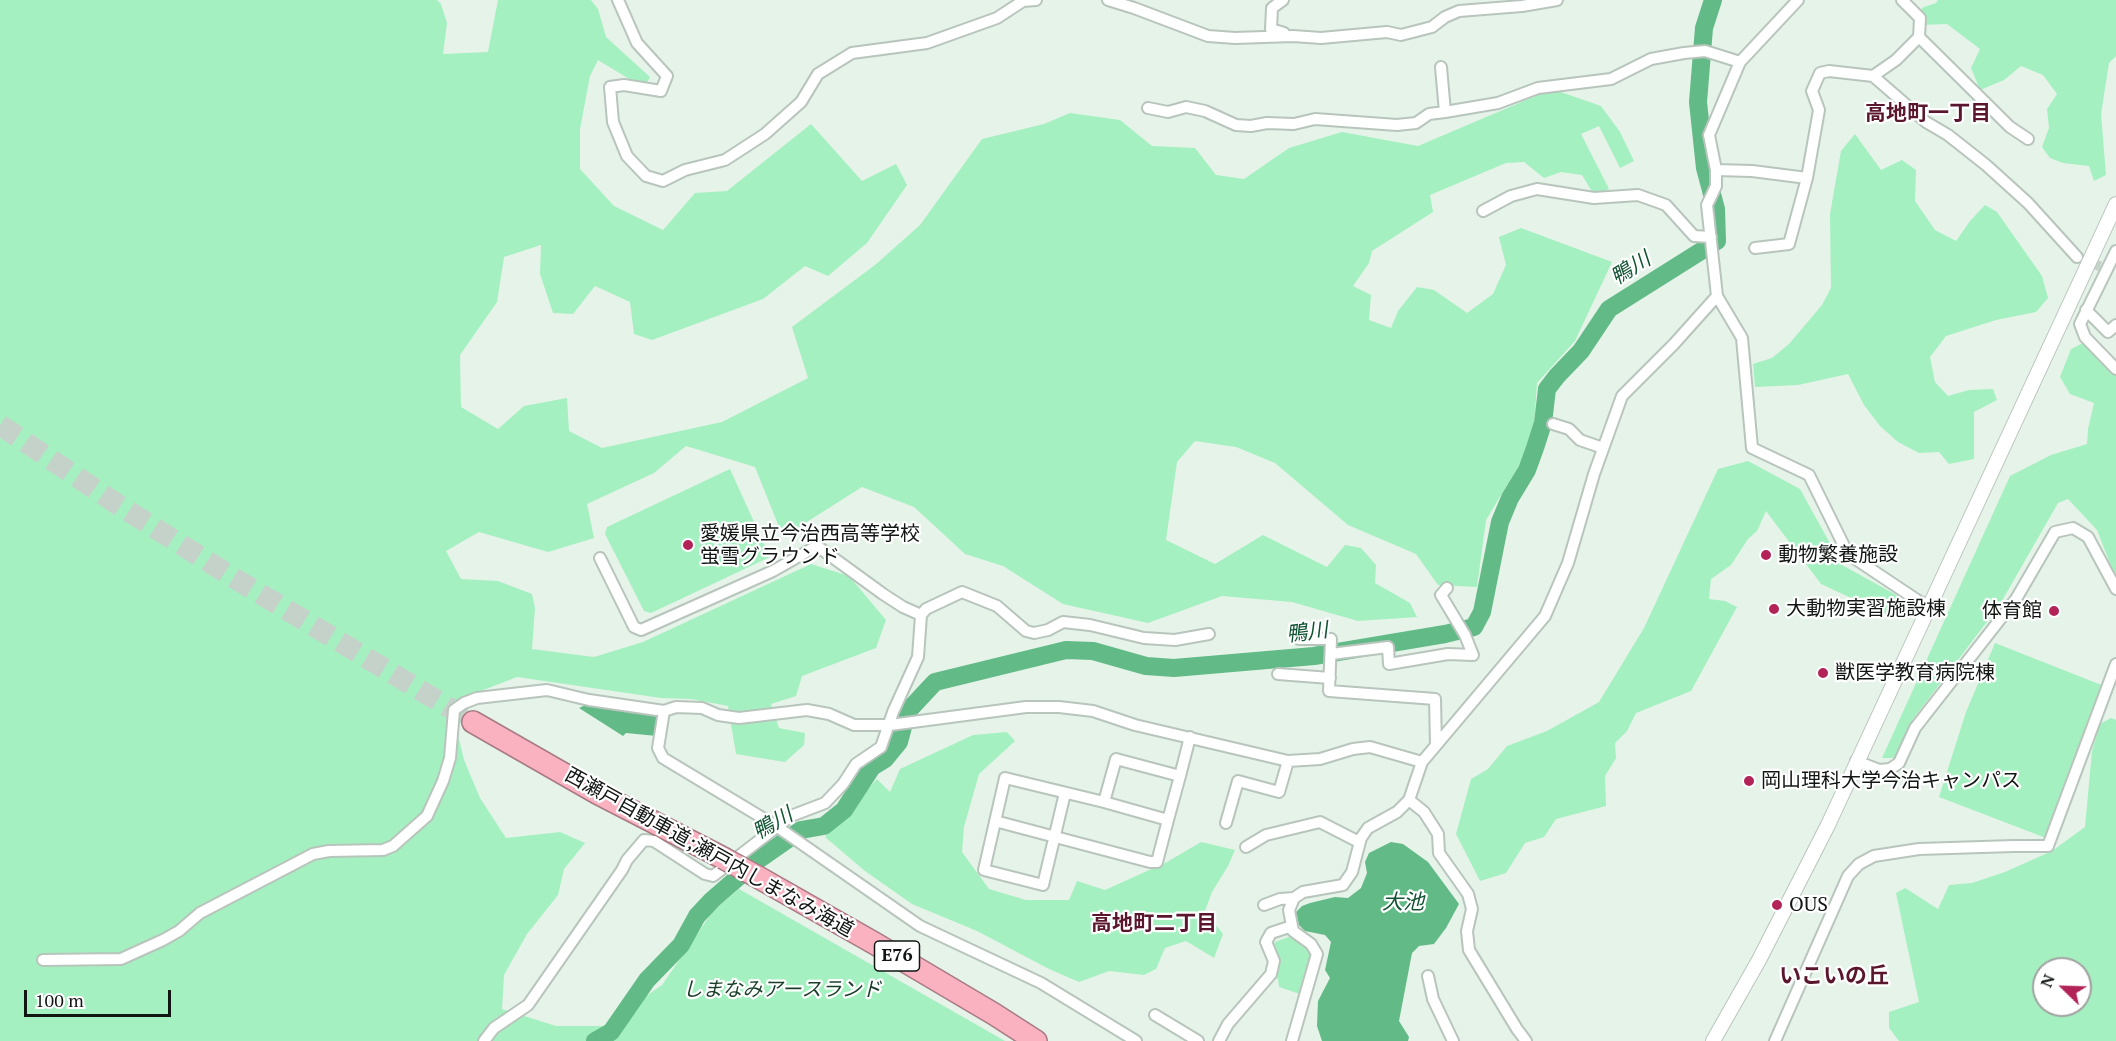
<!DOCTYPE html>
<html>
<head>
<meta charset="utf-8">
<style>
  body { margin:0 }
  #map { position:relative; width:2116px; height:1041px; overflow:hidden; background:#e5f3e9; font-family:"PT Serif",serif }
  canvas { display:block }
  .north { position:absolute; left:2032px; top:957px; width:60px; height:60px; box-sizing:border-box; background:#fff; border:2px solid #a0a2a1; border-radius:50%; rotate:293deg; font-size:16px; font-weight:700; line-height:24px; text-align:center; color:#111613 }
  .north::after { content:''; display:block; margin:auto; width:21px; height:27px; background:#b22457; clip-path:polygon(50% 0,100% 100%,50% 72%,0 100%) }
  .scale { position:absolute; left:24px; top:990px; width:147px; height:27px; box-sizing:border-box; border:3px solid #111613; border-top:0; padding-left:8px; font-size:18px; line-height:21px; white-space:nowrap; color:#111613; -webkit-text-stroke:4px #fff; paint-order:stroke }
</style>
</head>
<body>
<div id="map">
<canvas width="2116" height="1041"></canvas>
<div class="north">N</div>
<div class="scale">100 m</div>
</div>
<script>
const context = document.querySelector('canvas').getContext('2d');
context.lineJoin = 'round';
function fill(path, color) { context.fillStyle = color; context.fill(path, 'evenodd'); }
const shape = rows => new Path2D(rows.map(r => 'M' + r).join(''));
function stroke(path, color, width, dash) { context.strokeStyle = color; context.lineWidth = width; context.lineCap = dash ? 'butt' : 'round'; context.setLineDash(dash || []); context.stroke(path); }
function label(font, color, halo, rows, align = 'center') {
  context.font = font + ' "PT Serif","Noto Sans JP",serif'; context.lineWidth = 4.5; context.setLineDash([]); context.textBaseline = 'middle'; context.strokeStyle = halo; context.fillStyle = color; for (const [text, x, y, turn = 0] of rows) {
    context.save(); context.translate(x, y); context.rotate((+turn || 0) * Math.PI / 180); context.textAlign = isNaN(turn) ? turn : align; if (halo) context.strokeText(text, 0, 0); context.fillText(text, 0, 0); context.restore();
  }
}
fill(shape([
  [0,0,437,0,441,4,447,23,443,54,488,52,498,0,591,0,598,9,606,37,650,77,644,88,598,60,590,76,580,129,580,169,614,206,663,230,695,193,727,191,811,124,862,181,896,164,907,185,867,243,828,276,805,266,763,299,652,340,634,334,630,302,595,286,573,314,553,313,540,274,541,245,504,257,497,302,460,355,461,407,498,429,524,406,567,398,569,431,602,448,722,422,808,378,792,327,875,265,920,225,982,139,1044,124,1070,113,1120,120,1152,146,1195,148,1216,175,1244,179,1289,148,1342,132,1418,146,1552,89,1601,106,1620,132,1634,161,1620,168,1599,126,1581,134,1609,189,1594,195,1582,175,1561,172,1544,178,1524,162,1506,163,1430,195,1433,212,1372,251,1369,263,1353,286,1371,295,1369,320,1391,328,1398,311,1417,287,1434,290,1467,313,1493,294,1506,265,1499,237,1521,228,1612,262,1575,341,1537,383,1534,425,1521,462,1486,520,1477,587,1438,585,1416,554,1348,525,1275,463,1236,447,1195,441,1177,462,1166,540,1215,564,1263,535,1327,567,1345,545,1361,548,1376,565,1375,583,1410,603,1417,617,1358,621,1292,602,1222,596,1148,623,1063,604,1003,566,965,554,914,507,862,487,783,537,755,467,686,446,654,473,587,504,594,538,548,552,479,532,446,551,461,579,498,581,532,594,535,608,532,649,594,657,643,642,811,564,849,576,886,620,876,648,802,676,796,696,771,704,779,728,805,733,804,745,785,762,736,754,728,706,691,699,661,698,517,677,473,694,457,731,464,760,480,798,506,838,560,832,585,843,564,869,558,895,527,934,504,975,502,1009,556,1026,603,1026,662,985,713,911,739,889,1005,1041,0,1041],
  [1938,0,2116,0,2116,56,2109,63,2101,114,2106,175,2094,181,2089,166,2063,163,2050,158,2042,147,2049,128,2047,109,2057,94,2043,75,2021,66,2004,80,1980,90,1971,68,1980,49,1947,24,1919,25,1915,14,1924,7,1936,3],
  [1855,134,1881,170,1902,160,1916,170,1915,201,1935,230,1956,241,1970,221,1985,205,1997,212,2042,276,2048,298,2036,312,1996,320,1946,336,1930,357,1935,382,1948,396,1969,390,1993,389,1997,400,1974,412,1974,459,1949,464,1939,452,1919,453,1898,442,1880,426,1864,405,1848,374,1798,385,1755,387,1753,364,1772,358,1789,344,1822,305,1831,288,1830,214,1841,151],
  [2093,338,2116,361,2116,579,2097,530,2068,499,2058,503,1999,606,1913,719,1896,758,1882,758,2010,476,2051,455,2087,444,2088,429,2094,403,2070,394,2060,377,2071,349],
  [1748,461,1800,489,1842,565,1898,596,1890,616,1821,584,1766,511,1757,531,1748,539,1731,565,1711,579,1709,599,1725,601,1737,607,1691,691,1636,713,1627,731,1615,743,1616,758,1605,776,1606,806,1556,819,1544,837,1525,843,1506,873,1480,881,1456,834,1471,779,1488,769,1507,746,1547,731,1599,702,1644,628,1718,469],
  [730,469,770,557,651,613,644,611,605,534,607,527],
  [1995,643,2104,686,2046,838,1939,797,1966,712],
  [2111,718,2116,720,2116,1041,1899,1041,1889,1028,1889,1012,1919,1002,1896,893,1905,888,1938,909,1949,885,1972,883,2005,872,2052,851,2085,827,2092,751,2100,724],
  [2044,969,2080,969,2080,1005,2044,1005],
  [1007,732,1015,741,979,774,964,827,962,852,989,889,1026,900,1069,900,1077,881,1105,890,1167,862,1201,842,1235,850,1228,866,1212,892,1205,911,1223,934,1214,958,1186,941,1165,948,1156,969,1144,975,1109,971,1079,982,1049,969,977,931,912,904,865,871,825,837,877,779,890,792,900,769,973,735],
  [1291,936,1301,938,1315,954,1303,995,1279,987,1278,979,1274,978,1272,948,1275,942]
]), '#a5f0c0');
fill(shape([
  [590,703,661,713,657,736,626,733,623,736,579,708],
  [1391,842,1403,844,1428,862,1459,904,1446,928,1434,944,1419,946,1412,953,1399,1021,1409,1037,1408,1041,1322,1041,1317,1026,1318,1001,1330,978,1325,970,1331,942,1325,935,1305,931,1299,925,1296,912,1302,906,1310,903,1335,897,1348,898,1361,888,1367,873,1365,862,1369,853]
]), '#62ba86');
stroke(shape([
  [595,1041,611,1032,647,980,681,945,697,916,712,900,758,860,801,830,824,826,844,810,872,767,885,759,899,742,907,712,935,682,1066,650,1093,651,1146,666,1174,668,1314,656,1445,634,1474,627,1482,612,1500,522,1510,498,1527,470,1535,448,1543,423,1547,389,1557,376,1581,351,1609,309,1717,241,1716,209,1705,168,1698,102,1704,28,1713,0]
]), '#62ba86', 18);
stroke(shape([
  [2077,257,2107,269]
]), '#c5d2c9', 10, [10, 5]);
stroke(shape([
  [0,425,117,504,229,575,473,722]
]), '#c5d2c9', 21, [21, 10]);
const minor = shape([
  [618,0,637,43,667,76,661,91,624,85,610,87,613,122,627,156,646,176,663,181,685,170,725,160,765,134,801,102,818,74,852,53,927,43,997,18,1023,1,1036,0],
  [1108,0,1134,8,1208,36,1235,38,1293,36,1321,38,1387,32,1401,35,1432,27,1445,17,1459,11,1522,6,1557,0],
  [1283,0,1272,8,1271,29,1284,33],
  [1798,0,1740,62,1709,135,1716,170,1716,186,1707,205,1717,296,1742,338,1752,448,1809,475,1848,554,1920,602,1931,605],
  [1902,0,1920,18,1919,37,1896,60,1873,76,1926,122,1948,135,1986,165,2028,203,2077,257],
  [1919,37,2010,127,2028,139],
  [1441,67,1445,112,1498,103,1538,88,1611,79,1651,59,1684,53,1705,51,1740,62],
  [1148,108,1168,112,1186,107,1205,111,1236,125,1251,126,1267,123,1294,124,1315,119,1397,125,1416,123,1429,114,1445,112],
  [1716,170,1752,171,1807,178,1819,110,1812,91,1820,73,1829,71,1873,76],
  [1483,211,1511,196,1537,189,1594,198,1638,195,1666,205,1694,236,1711,237],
  [1755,248,1789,244,1807,178],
  [2116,251,2080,324,2085,337,2116,369],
  [2086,310,2108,332,2116,325],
  [1553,424,1569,429,1580,440,1603,448],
  [600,558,634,627,641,630,773,571,817,546,883,594,903,607,921,615],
  [1299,639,1331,639,1329,691,1435,699,1436,745],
  [1331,654,1388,647,1389,664,1448,654,1473,655,1465,635,1441,595,1447,588],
  [1278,674,1330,678],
  [664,711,658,748,663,758,776,826,920,926,1041,983,1136,1041],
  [1856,761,1879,770,1890,769,1899,763,1915,728,2016,599,2055,532,2073,528,2088,537,2116,589],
  [1065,793,1043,885,984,870,1005,778,1104,802,1168,820,1180,776],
  [1409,800,1422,762,1545,616,1568,563,1594,474,1622,396,1674,344,1717,296],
  [1104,802,1116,759,1180,776,1190,737],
  [995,821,1150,862,1157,862,1168,820],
  [1226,823,1238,781,1279,792,1288,761],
  [1246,847,1266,835,1320,822,1359,842],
  [1264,905,1280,899,1294,898],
  [43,960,121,959,163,940,179,931,200,913,313,854,329,851,383,850,393,846,427,816,443,781,450,758,454,710,464,703,477,698,547,690,589,700,664,711,676,707,702,708,718,715,739,718,807,710,829,714,854,725,890,725,1026,707,1059,707,1093,711,1135,725,1288,761,1320,759,1353,749,1370,747,1422,762],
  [1428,976,1433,999,1453,1041],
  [1155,1015,1198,1041],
  [484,1041,494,1028,528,1005,622,870,627,860,644,840,654,841,705,874,713,876,791,816,825,803,843,784,856,764,881,747,893,712,918,657,921,615,926,609,962,592,997,606,1026,631,1034,633,1048,630,1063,622,1090,625,1144,638,1175,640,1209,634],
  [1219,1041,1228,1024,1271,974,1274,961,1266,942,1271,933,1292,926],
  [1292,1041,1317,954,1311,944,1293,931,1289,910,1294,898,1303,892,1343,885,1352,872,1361,838,1368,828,1397,812,1409,800,1424,812,1438,834,1439,853,1468,894,1472,909,1467,931,1469,950,1517,1029,1526,1041],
  [1775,1041,1848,876,1859,864,1874,856,1919,849,2013,846,2048,846,2116,664]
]);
const tertiary = shape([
  [1713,1041,1759,960,1828,825,2116,204]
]);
const motorway = shape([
  [473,722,597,793,723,858],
  [756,876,874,943,994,1014,1036,1041]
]);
stroke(minor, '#b8c5bc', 14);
stroke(tertiary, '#b8c5bc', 16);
stroke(motorway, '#a87b84', 24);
stroke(minor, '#fff', 10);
stroke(tertiary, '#fff', 14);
stroke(motorway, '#fab2c1', 21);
const motorwayBridge = shape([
  [723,858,756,876]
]);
stroke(motorwayBridge, '#a87b84', 24, []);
stroke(motorwayBridge, '#fab2c1', 21);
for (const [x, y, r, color] of [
  [688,545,6,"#b22457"],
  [1766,555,6,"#b22457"],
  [1774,609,6,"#b22457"],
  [2054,611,6,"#b22457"],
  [1823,673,6,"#b22457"],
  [1749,781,6,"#b22457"],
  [1777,905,6,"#b22457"]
]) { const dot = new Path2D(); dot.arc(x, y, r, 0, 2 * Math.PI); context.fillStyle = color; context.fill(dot); stroke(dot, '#fff', 2); }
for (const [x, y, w] of [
  [897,956,45]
]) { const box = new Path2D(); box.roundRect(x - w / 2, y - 15, w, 30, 4.5); context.fillStyle = '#fff'; context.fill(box); stroke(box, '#111613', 1.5); }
label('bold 18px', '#111613', null, [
  ["E76",897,956]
]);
label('20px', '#111613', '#fff', [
  ["愛媛県立今治西高等学校",700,534],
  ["蛍雪グラウンド",700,557],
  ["動物繁養施設",1778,555],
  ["大動物実習施設棟",1786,609],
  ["体育館",2042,611,"right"],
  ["獣医学教育病院棟",1835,673],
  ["岡山理科大学今治キャンパス",1761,781],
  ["OUS",1789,905]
], 'left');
label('20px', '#111613', '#fff', [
  ["西瀬戸自動車道;瀬戸内しまなみ海道",709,853,29]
]);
label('italic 20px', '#183e28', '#fff', [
  ["しまなみアースランド",782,990]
]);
label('bold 21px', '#5a162c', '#fff', [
  ["高地町一丁目",1928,114],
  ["高地町二丁目",1154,924]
]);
label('italic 21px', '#115532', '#fff', [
  ["鴨川",1631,269,-32],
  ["鴨川",1307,633,-7],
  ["鴨川",773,824,-30],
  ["大池",1403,903]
]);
label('bold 22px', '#5a162c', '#fff', [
  ["いこいの丘",1834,977]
]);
</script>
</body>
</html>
